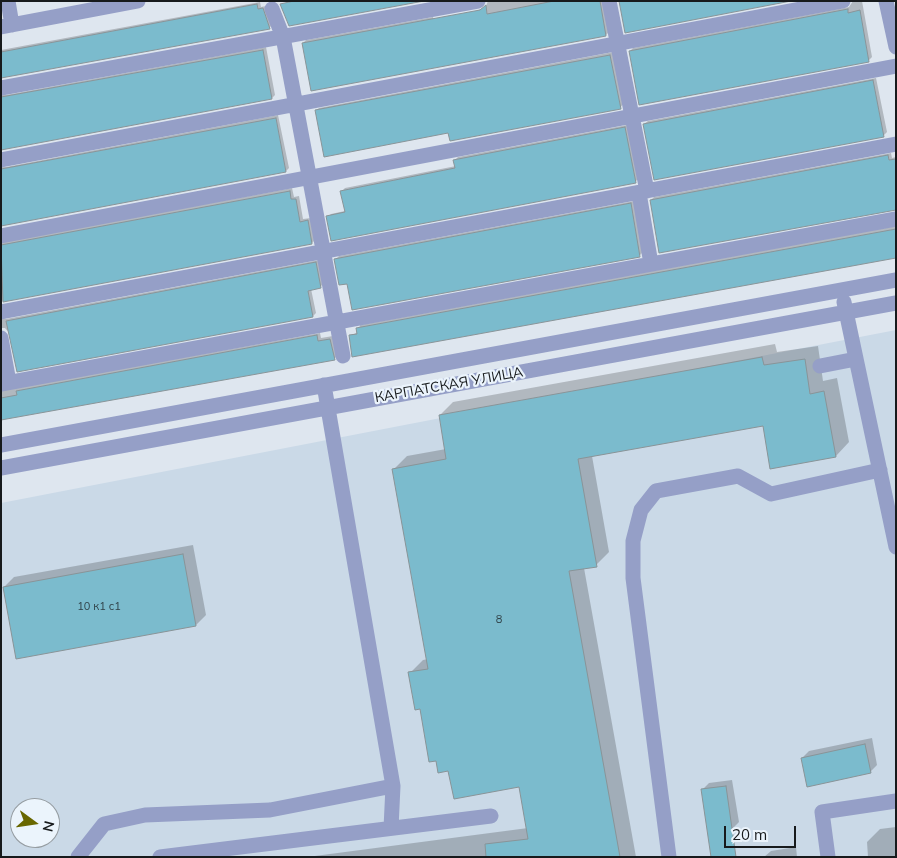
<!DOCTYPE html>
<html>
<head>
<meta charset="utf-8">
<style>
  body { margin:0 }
  #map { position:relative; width:897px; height:858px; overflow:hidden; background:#dee6ef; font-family:Mulish,sans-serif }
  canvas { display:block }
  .frame { position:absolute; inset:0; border:2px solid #171a1c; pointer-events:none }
  .north { position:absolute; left:10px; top:798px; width:50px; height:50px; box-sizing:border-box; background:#ebf4fc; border:1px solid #969da2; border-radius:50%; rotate:104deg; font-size:14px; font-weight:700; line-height:20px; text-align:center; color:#171a1c }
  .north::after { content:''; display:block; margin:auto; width:18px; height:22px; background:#686700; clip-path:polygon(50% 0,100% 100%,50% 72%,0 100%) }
  .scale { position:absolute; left:724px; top:826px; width:72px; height:22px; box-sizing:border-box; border:2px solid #171a1c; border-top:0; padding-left:6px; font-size:15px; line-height:18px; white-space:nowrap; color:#171a1c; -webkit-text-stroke:4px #ebf4fc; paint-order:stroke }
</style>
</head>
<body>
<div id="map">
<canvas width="897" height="858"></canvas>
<div class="frame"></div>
<div class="north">N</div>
<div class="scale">20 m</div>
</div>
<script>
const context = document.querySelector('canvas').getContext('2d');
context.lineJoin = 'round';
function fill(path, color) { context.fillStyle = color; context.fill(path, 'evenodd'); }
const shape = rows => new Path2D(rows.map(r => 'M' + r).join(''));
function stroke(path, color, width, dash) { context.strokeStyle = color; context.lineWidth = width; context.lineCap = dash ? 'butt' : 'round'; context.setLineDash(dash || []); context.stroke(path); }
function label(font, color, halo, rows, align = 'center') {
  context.font = font + ' Mulish,sans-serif'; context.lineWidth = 4.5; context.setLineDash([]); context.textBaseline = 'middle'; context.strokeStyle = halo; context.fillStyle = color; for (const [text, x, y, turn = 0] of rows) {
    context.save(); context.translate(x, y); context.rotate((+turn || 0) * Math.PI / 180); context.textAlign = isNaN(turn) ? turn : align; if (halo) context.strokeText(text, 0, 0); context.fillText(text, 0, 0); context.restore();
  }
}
fill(shape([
  [896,330,896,857,1,857,1,503],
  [20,808,50,808,50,838,20,838]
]), '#cad9e7');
fill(shape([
  [488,1,603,1,609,32,606,35,312,90,303,43,306,40,433,17,434,22,475,12,486,6],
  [853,1,862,1,872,57,869,60,640,104,630,51,633,48,849,7],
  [260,2,261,7,266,6,272,25,269,28,1,77,1,50],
  [266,47,275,95,272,98,1,149,1,93,6,95],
  [613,52,623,104,620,108,449,132,316,111,319,108],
  [876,78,887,132,884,135,644,124,648,121],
  [278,115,289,168,286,171,1,225,1,165,6,167],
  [627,125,638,179,635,182,328,217,331,214,345,211,342,191,345,188,456,166,455,160,458,157],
  [891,153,892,158,896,157,896,209,651,200,654,197],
  [292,188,294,197,299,196,303,219,311,218,315,240,312,243,1,301,1,242],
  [634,201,643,252,640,255,348,282,336,259,339,256],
  [896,226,896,257,350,336,358,332,360,325],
  [319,260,323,284,320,287,311,289,316,313,313,316,18,370,11,335,5,328,1,328,1,317,6,319],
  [320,333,321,338,333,336,337,356,334,359,1,419,1,390],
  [775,344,777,352,818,346,823,381,837,378,849,442,836,456,764,424,592,456,609,552,596,565,584,568,636,857,307,857,528,828,520,786,449,770,421,708,410,673,423,660,428,659,394,469,407,456,446,449,440,415,453,402],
  [193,545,206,615,196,625,4,587,14,577],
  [872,738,877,765,870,772,802,758,809,751],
  [732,780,739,822,732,829,702,790,709,783],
  [896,827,896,857,868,857,867,842,880,829],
  [796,847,797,857,764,857,771,851]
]), '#0003');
const building = shape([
  [294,1,424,1,289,26,280,4,294,1],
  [554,1,600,1,606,36,311,91,302,43,480,10,486,5,487,14,554,1],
  [619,1,791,1,625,33,619,1],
  [257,4,258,9,263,8,270,29,1,78,1,52,257,4],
  [848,9,848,13,860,10,869,62,639,105,629,51,848,9],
  [263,50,272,99,1,150,1,97,263,50],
  [610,55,621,109,450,141,448,133,324,157,315,110,610,55],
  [873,80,884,137,654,180,643,124,873,80],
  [276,118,286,172,1,226,1,169,276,118],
  [625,127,636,183,331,241,326,216,345,212,340,191,455,168,453,160,625,127],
  [888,155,889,160,896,159,896,210,659,253,650,200,888,155],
  [290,191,291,199,296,199,300,222,308,220,312,244,3,302,1,245,290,191],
  [631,203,640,257,352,310,347,284,339,285,334,259,631,203],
  [896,229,896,258,352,357,349,335,357,334,356,328,896,229],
  [316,262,321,288,308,291,313,317,17,372,6,321,316,262],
  [317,335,318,341,330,339,335,360,1,420,1,398,17,395,16,391,317,335],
  [762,357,764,365,805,359,810,394,824,391,836,457,770,469,763,426,578,459,597,567,569,571,620,857,486,857,485,844,528,839,519,787,454,799,448,771,438,773,436,761,429,762,420,709,415,710,408,672,428,669,392,469,446,459,439,415,762,357],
  [183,554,196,626,16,659,3,587,183,554],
  [865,744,871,773,807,787,801,758,865,744],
  [726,786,736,857,711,857,701,789,726,786]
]);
fill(building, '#7bbbcd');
stroke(building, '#899498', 1);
stroke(shape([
  [8,1,12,25],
  [609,1,647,191],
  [886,1,896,47],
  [272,9,283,37,343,356],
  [1,27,138,1],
  [1,88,478,1],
  [1,160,843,1],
  [639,193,651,264],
  [1,236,896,66],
  [844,302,896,547],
  [1,312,896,144],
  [1,338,9,382],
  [820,366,856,359],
  [1,384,896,219],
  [324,385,393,786,391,828],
  [1,445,896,280],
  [1,468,896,303],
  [78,857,104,824,145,815,270,810,393,786],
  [160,857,491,816],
  [669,857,633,578,633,541,641,510,656,491,738,476,771,494,880,470],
  [828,857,822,812,896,801]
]), '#959fc7', 15);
label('11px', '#304248', null, [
  ["10 к1 с1",99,607],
  ["8",499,620]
]);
label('14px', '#171a1c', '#ebf4fc', [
  ["КАРПАТСКАЯ УЛИЦА",449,385,-10]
]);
</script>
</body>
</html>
